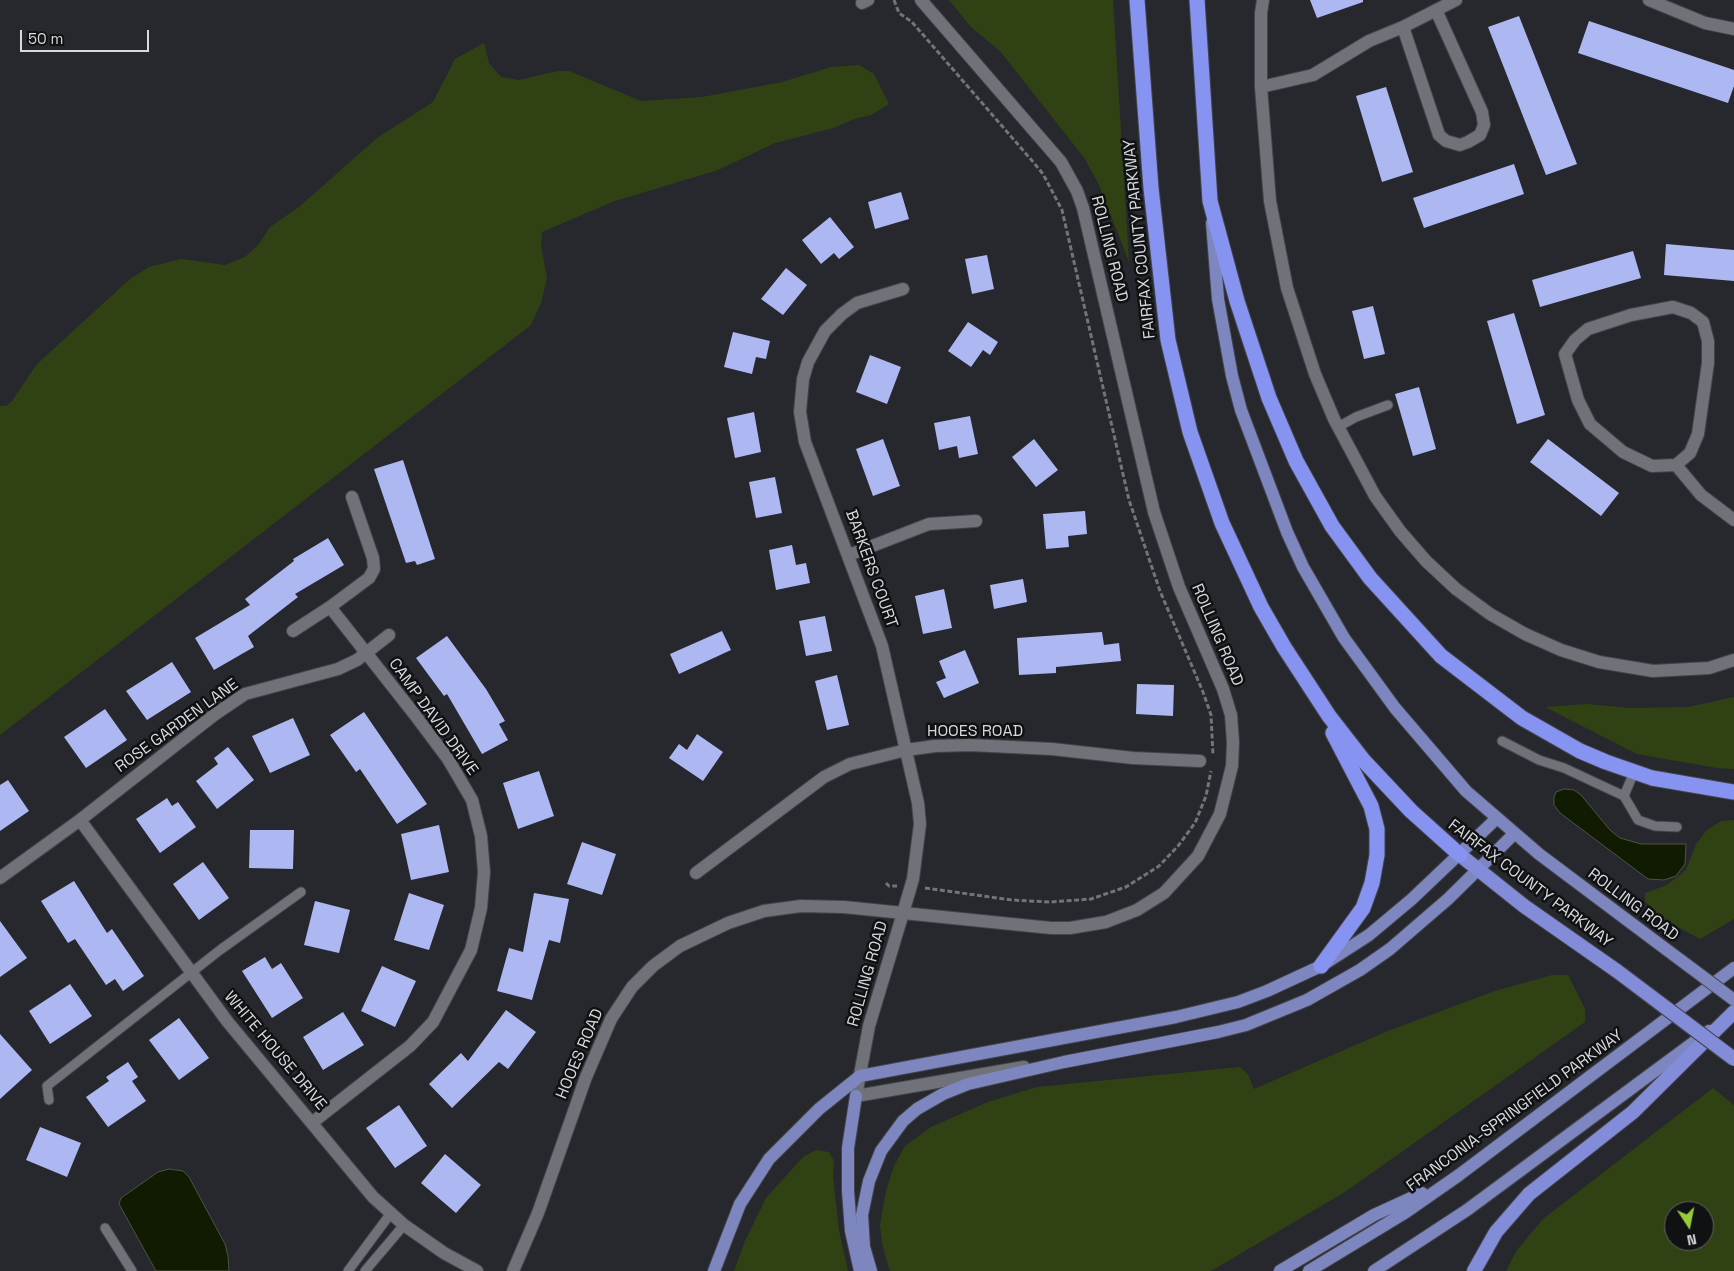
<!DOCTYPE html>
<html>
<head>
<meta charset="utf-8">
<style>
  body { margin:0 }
  #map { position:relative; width:1734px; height:1271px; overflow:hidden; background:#26282e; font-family:"Space Grotesk",sans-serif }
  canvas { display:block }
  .north { position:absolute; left:1664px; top:1201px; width:50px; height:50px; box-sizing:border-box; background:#101113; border:1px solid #606164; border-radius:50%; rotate:169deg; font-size:14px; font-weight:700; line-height:20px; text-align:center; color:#d8d9dd }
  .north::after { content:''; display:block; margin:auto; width:18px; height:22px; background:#96cc3a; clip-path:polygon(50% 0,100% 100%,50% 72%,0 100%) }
  .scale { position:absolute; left:20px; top:30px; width:129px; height:22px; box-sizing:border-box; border:2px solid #d8d9dd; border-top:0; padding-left:6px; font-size:15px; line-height:18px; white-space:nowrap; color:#d8d9dd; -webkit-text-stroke:4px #101113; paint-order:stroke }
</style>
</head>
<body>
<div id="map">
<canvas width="1734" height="1271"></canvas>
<div class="north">N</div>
<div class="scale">50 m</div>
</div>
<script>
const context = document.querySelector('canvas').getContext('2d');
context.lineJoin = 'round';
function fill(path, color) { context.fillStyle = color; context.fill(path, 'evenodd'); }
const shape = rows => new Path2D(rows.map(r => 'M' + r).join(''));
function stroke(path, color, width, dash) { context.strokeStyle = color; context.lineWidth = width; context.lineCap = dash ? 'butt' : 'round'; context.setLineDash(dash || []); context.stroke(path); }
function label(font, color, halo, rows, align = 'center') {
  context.font = font + ' "Space Grotesk",sans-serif'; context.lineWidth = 5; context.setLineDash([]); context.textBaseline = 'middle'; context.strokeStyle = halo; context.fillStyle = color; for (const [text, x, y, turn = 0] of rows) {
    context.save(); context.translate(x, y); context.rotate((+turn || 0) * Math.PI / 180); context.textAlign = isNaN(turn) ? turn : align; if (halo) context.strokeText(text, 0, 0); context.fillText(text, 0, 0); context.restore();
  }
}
fill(shape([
  [949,0,1113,0,1129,262,1099,185,1085,159,1000,51,971,27],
  [484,43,489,63,501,77,519,80,558,71,569,71,641,101,702,97,782,82,831,67,859,65,874,74,889,104,871,115,854,119,834,128,775,143,718,170,612,202,542,232,541,244,547,278,541,303,531,325,0,735,0,406,6,406,12,401,37,364,130,279,149,267,181,259,225,265,245,257,259,244,270,227,299,207,377,138,433,102,455,59],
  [1734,697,1734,769,1717,768,1637,754,1545,707,1587,704,1630,708,1688,707],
  [1734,820,1734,919,1700,939,1661,918,1645,901,1645,893,1667,885,1686,870,1696,844,1706,831,1721,821],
  [1552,975,1568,975,1585,1009,1585,1022,1345,1192,1211,1271,891,1271,889,1269,882,1243,880,1225,886,1191,894,1166,905,1146,931,1127,988,1102,1037,1087,1240,1067,1248,1075,1254,1089,1388,1031,1495,991],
  [1713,1088,1734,1105,1734,1271,1506,1271,1517,1250,1543,1219],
  [1674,1211,1704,1211,1704,1241,1674,1241],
  [816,1150,829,1152,834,1161,833,1177,839,1230,848,1271,734,1271,745,1241,766,1198,803,1157]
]), '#304214');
const water = shape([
  [1564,789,1574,790,1581,795,1610,830,1620,838,1641,844,1686,844,1685,864,1676,876,1664,880,1648,879,1560,813,1554,805,1554,797,1556,792,1564,789],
  [169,1169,183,1171,189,1177,225,1244,228,1256,229,1271,156,1271,119,1204,121,1198,158,1172,169,1169]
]);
fill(water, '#101b01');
stroke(water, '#4c5443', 1);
fill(shape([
  [1310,0,1363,0,1363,2,1317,18],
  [1519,16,1577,164,1546,175,1488,27],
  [1589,21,1734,70,1734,86,1728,103,1578,53],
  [1386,87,1413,172,1382,182,1356,96],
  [1514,164,1524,194,1424,228,1413,198],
  [901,192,909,219,875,229,868,202],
  [830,217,854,247,839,259,834,253,821,264,802,240],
  [1666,244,1734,250,1734,281,1664,275],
  [1633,251,1641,278,1540,307,1532,280],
  [987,255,994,289,972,294,965,259],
  [786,268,807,285,783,315,761,299],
  [1373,306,1385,354,1364,359,1352,311],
  [1514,313,1545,415,1517,424,1487,321],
  [968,322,998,342,990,355,983,350,971,367,948,351],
  [733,332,770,341,766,359,756,357,752,374,724,367],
  [870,355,901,367,887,404,856,392],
  [1419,387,1436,449,1413,456,1395,394],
  [754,412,761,452,735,458,727,418],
  [970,416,978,454,959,458,957,446,939,450,934,423],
  [883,439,900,486,873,496,856,449],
  [1034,439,1058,470,1036,487,1012,457],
  [1548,439,1619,493,1601,516,1530,462],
  [403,460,435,559,417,565,415,561,406,563,374,469],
  [775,477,782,513,756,518,749,482],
  [1085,511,1087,534,1068,536,1069,547,1046,549,1043,514],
  [328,538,344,565,295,594,298,597,248,636,254,647,214,670,195,638,250,605,245,599,294,561,293,559],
  [792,545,796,565,806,563,810,583,776,590,769,550],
  [1023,579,1027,602,994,609,990,585],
  [944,589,952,628,923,634,915,596],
  [825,616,832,651,806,656,799,621],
  [722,631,731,650,679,674,670,654],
  [1102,632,1104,645,1119,643,1121,661,1056,667,1056,673,1019,675,1017,638],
  [447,636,486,689,505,721,499,724,508,740,482,754,447,694,444,696,416,658],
  [965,650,979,683,944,698,936,682,946,678,939,661],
  [172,662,191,692,147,720,126,691],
  [837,675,849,725,827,730,815,681],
  [1137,684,1174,685,1173,716,1136,714],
  [105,709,127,740,86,768,64,737],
  [364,712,427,804,397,824,360,769,356,772,330,735],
  [293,718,310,755,270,773,252,736],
  [697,734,723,752,703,781,669,758,679,744,687,750],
  [228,747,254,780,217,809,196,781,218,764,214,758],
  [539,771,554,816,518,829,503,783],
  [8,780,29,811,0,831,0,785],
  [167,798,172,806,178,802,196,827,160,853,136,819],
  [439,825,449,872,411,880,401,834],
  [250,830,294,830,293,869,249,868],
  [582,842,616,854,602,895,567,884],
  [203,862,229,898,199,920,173,884],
  [74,881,107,933,112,929,144,976,123,991,115,979,106,985,75,939,68,943,41,901],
  [409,893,444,905,429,950,394,940],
  [534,893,569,899,560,943,549,940,532,1000,497,991,509,948,523,952],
  [315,901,350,910,339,953,304,945],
  [0,921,27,958,0,977],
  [265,957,272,969,281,963,303,998,272,1018,242,971],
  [382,966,416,981,395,1027,361,1011],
  [70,984,92,1016,50,1044,29,1011],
  [506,1010,536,1032,508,1069,499,1062,452,1108,429,1084,461,1053,468,1061],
  [343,1012,364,1045,323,1070,303,1037],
  [179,1018,209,1058,179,1080,149,1040],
  [0,1034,32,1070,0,1099],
  [128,1062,138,1077,132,1081,146,1101,108,1127,86,1097,109,1081,106,1077],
  [399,1105,427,1146,395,1168,366,1128],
  [40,1127,81,1143,67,1177,26,1160],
  [445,1154,481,1185,456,1213,421,1183]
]), '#adb8f3');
const service = shape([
  [1338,427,1356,417,1388,405],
  [1502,741,1539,760,1564,768,1624,796,1638,820,1655,826,1677,827],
  [1624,796,1634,772],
  [49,1100,47,1086,220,950,301,892],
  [105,1228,132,1271],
  [348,1271,391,1213],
  [365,1271,404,1225]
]);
const minor = shape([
  [1263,0,1261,13,1261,87,1270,201,1287,288,1315,374,1334,419,1375,496,1400,531,1426,561,1456,589,1490,614,1525,634,1561,650,1599,662,1653,671,1709,668,1734,660],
  [1649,0,1705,23,1734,29],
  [862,3,868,0],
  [1403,27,1439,135,1446,141,1460,145,1468,142,1480,135,1484,125,1482,112,1436,10],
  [1261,87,1313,75,1369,41,1403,27,1456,0],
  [903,289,857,303,842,314,825,331,808,362,803,379,800,412,805,442,882,646,918,803,920,824,913,879,903,913],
  [1673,307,1691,313,1703,322,1708,341,1708,363,1698,434,1690,453,1676,465,1652,466,1623,452,1590,424,1578,400,1565,354,1575,340,1588,329,1631,315,1673,307],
  [1676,465,1701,495,1734,520],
  [849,555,929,524,976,521],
  [330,607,369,578,374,569,373,558,352,497],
  [293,631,330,607,415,715,448,759,472,800,481,836,484,872,481,908,471,950,433,1022,410,1046,313,1122],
  [80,820,227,1021,373,1197,404,1225,444,1253,477,1271],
  [696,873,824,777,850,764,906,750,935,746,970,745,1052,749,1133,758,1200,761],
  [0,878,80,820,214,715,245,694,338,669,357,660,389,635]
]);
const tertiary = shape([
  [903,913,869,1026,856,1096,1024,1067],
  [513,1271,538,1213,586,1077,611,1019,632,987,653,966,680,946,728,923,764,911,801,906,844,907,1051,928,1070,928,1106,922,1137,910,1164,893,1198,856,1220,814,1232,766,1233,742,1231,715,1223,689,1179,587,1154,512,1083,208,1077,191,1061,162,921,0]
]);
const primary = shape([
  [1212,223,1218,299,1232,376,1241,410,1287,532,1303,567,1344,638,1395,708,1466,791,1539,854,1655,941],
  [856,1096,848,1148,848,1191,851,1231,860,1271],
  [714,1271,740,1204,769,1159,819,1109,860,1076,1176,1017,1238,1002,1267,991,1321,966,1369,935,1412,899,1496,819],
  [871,1271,864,1247,862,1215,869,1181,881,1151,903,1121,917,1109,943,1094,968,1084,1064,1062,1218,1032,1246,1025,1307,1000,1360,970,1390,949,1448,899,1514,834],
  [1280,1271,1374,1215,1422,1193],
  [1309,1271,1406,1212,1459,1175,1734,968],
  [1374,1271,1467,1210,1709,1031]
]);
const trunk = shape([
  [1460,855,1524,906,1617,971],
  [1474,1271,1496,1232,1529,1194,1633,1112,1734,1012]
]);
const motorway = shape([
  [1137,0,1151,188,1168,340,1190,432,1222,523,1261,607,1284,647,1329,716,1364,761,1411,811,1460,855],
  [1197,0,1210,201,1237,301,1269,398,1296,461,1332,526,1370,578,1441,656,1522,718,1580,751,1606,762,1652,778,1734,792],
  [1321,966,1363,908,1372,883,1377,855,1377,829,1371,806,1333,733]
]);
stroke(service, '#43454a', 11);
stroke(minor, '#43454a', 14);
stroke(tertiary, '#43454a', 14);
stroke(primary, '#43454a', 14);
stroke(trunk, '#43454a', 16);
stroke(motorway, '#43454a', 17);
stroke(shape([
  [894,0,899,13,912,22,1034,163,1043,174,1062,210,1129,500,1160,591,1203,692,1211,715,1213,755],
  [886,883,889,886,897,886],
  [925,888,1012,900,1050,902,1091,899,1126,887,1159,866,1178,846,1195,823,1206,796,1211,771]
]), '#727479', 3, [5, 2.5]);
stroke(service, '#707279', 9);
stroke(minor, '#707279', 12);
stroke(tertiary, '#707279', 12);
stroke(primary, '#7e86c0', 12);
stroke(trunk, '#828cd8', 14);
stroke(motorway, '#8793f0', 15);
const primaryBridge = shape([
  [1655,941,1734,1000]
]);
const trunkBridge = shape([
  [1617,971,1734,1059]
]);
stroke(primaryBridge, '#43454a', 14, []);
stroke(trunkBridge, '#43454a', 16, []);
stroke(primaryBridge, '#7e86c0', 12);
stroke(trunkBridge, '#828cd8', 14);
label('16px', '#d8d9dd', '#101113', [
  ["FAIRFAX COUNTY PARKWAY",1140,239,-96],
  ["ROLLING ROAD",1109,249,76],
  ["BARKERS COURT",871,569,70],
  ["ROLLING ROAD",1217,635,67],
  ["CAMP DAVID DRIVE",433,717,54],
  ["ROSE GARDEN LANE",177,726,-36],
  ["HOOES ROAD",975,732],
  ["FAIRFAX COUNTY PARKWAY",1530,884,37],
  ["ROLLING ROAD",1633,905,37],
  ["ROLLING ROAD",868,974,-74],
  ["WHITE HOUSE DRIVE",275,1051,50],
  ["HOOES ROAD",580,1054,-67],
  ["FRANCONIA-SPRINGFIELD PARKWAY",1515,1111,-36]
]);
</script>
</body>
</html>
